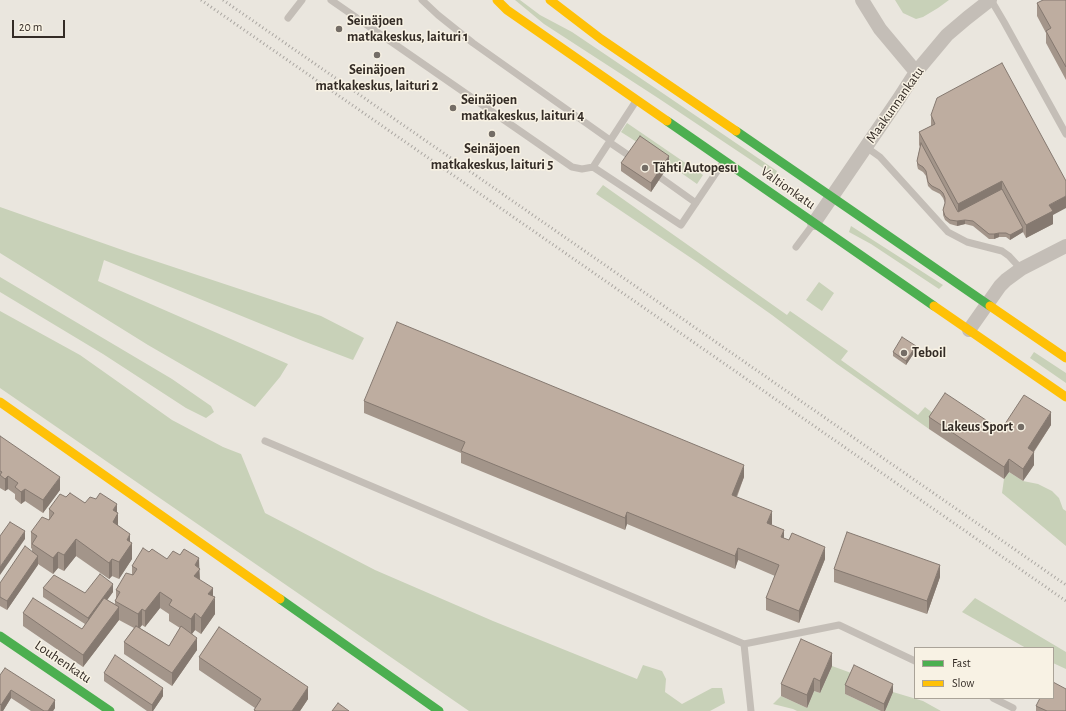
<!DOCTYPE html>
<html>
<head>
<meta charset="utf-8">
<style>
  body { margin:0 }
  #map { position:relative; width:1066px; height:711px; overflow:hidden; background:#eae6de; font-family:"Alegreya Sans",sans-serif }
  canvas { display:block }
  .legend { position:absolute; left:914px; top:647px; width:140px; height:52px; box-sizing:border-box; background:#f8f2e4; border:1px solid #aaa398; margin:0; padding:5px 7px; list-style:none; font-size:12px; color:#342c26 }
  .legend li { display:flex; align-items:center; gap:8px; height:20px }
  .legend b { width:20px; border:1px solid #aaa398 }
  .scale { position:absolute; left:12px; top:20px; width:53px; height:18px; box-sizing:border-box; border:2px solid #342c26; border-top:0; padding-left:5px; font-size:12px; line-height:14px; white-space:nowrap; color:#342c26; -webkit-text-stroke:3px #f8f2e4; paint-order:stroke }
</style>
</head>
<body>
<div id="map">
<canvas width="1066" height="711"></canvas>
<ul class="legend">
<li><b style="height:5px;background:#4caf50"></b>Fast</li>
<li><b style="height:5px;background:#ffc107"></b>Slow</li>
</ul>
<div class="scale">20 m</div>
</div>
<script>
const context = document.querySelector('canvas').getContext('2d');
context.lineJoin = 'round';
function fill(path, color) { context.fillStyle = color; context.fill(path, 'evenodd'); }
const shape = rows => new Path2D(rows.map(r => 'M' + r).join(''));
function stroke(path, color, width, dash) { context.strokeStyle = color; context.lineWidth = width; context.lineCap = dash ? 'butt' : 'round'; context.setLineDash(dash || []); context.stroke(path); }
function label(font, color, halo, rows, align = 'center') {
  context.font = font + ' "Alegreya Sans",sans-serif'; context.lineWidth = 3; context.setLineDash([]); context.textBaseline = 'middle'; context.strokeStyle = halo; context.fillStyle = color; for (const [text, x, y, turn = 0] of rows) {
    context.save(); context.translate(x, y); context.rotate((+turn || 0) * Math.PI / 180); context.textAlign = isNaN(turn) ? turn : align; if (halo) context.strokeText(text, 0, 0); context.fillText(text, 0, 0); context.restore();
  }
}
fill(shape([
  [515,0,520,0,540,15,572,32,661,92,777,171,775,176,658,98,544,24],
  [895,0,949,0,938,8,923,17,916,19,903,13],
  [627,123,703,175,697,184,640,144,621,132],
  [603,185,787,315,790,311,848,351,841,360,918,415,925,407,938,417,929,429,837,364,772,315,697,262,596,194],
  [0,207,131,253,321,316,364,338,353,360,303,341,104,260,98,281,288,364,280,377,255,407,148,345,0,253],
  [851,226,943,285,939,289,871,244,849,232],
  [0,277,172,379,211,406,214,412,206,418,186,408,103,354,0,292],
  [819,282,834,293,822,311,806,300],
  [0,311,80,355,172,420,223,447,241,454,265,513,375,570,493,621,637,679,643,665,662,671,666,679,665,692,682,704,712,688,722,688,725,703,710,711,469,711,0,388],
  [1034,352,1066,373,1066,383,1030,358],
  [1009,472,1023,481,1038,484,1052,491,1059,498,1063,509,1066,511,1066,546,1002,493,1004,479],
  [975,598,1066,652,1066,669,1053,663,1053,648,1026,648,962,612],
  [832,666,854,674,845,694,881,711,797,711,793,709,773,704,781,696,807,708,814,691,820,693],
  [893,692,923,701,941,711,885,711]
]), '#c8d1b8');
stroke(shape([
  [331,0,572,167,582,169,593,167,636,101],
  [422,0,438,15,473,43,610,140],
  [991,0,1004,22,1066,134],
  [288,18,302,0],
  [609,142,634,159],
  [866,147,880,157,948,232,967,242,1002,251,1009,256,1021,269],
  [593,167,681,225,724,161],
  [654,173,696,203],
  [796,247,814,223],
  [265,441,744,644,751,711],
  [744,644,839,625,915,661],
  [993,698,1013,708]
]), '#c4beb7', 7);
stroke(shape([
  [862,0,880,29,916,72],
  [814,223,898,100,916,72,947,35,967,18,990,0],
  [969,330,1000,286,1006,280,1021,269,1066,246]
]), '#c4beb7', 14);
stroke(shape([
  [667,121,934,306],
  [736,131,990,306],
  [280,599,439,711],
  [0,636,110,711]
]), '#4caf50', 9);
stroke(shape([
  [497,0,507,10,667,121],
  [550,0,601,39,736,131],
  [934,306,1066,397],
  [990,306,1066,358],
  [0,402,280,599]
]), '#ffc107', 9);
stroke(shape([
  [201,0,1066,601],
  [223,0,1066,585]
]), '#aba7a2', 3, [1, 3]);
fill(shape([
  [1066,0,1066,80,1046,43,1046,33,1037,16,1037,3],
  [931,115,1053,215,1053,224,1026,238,1023,232,1010,240,1006,237,999,237,994,239,989,239,973,226,965,224,957,226,950,224,945,220,943,215,943,210,945,203,943,198,940,194,932,190,928,186,926,176,923,172,918,169,917,165,917,161,920,147,919,145,919,132,931,126],
  [621,163,669,165,651,192,621,171],
  [916,350,906,365,893,356,893,352],
  [364,401,744,477,737,497,772,524,771,524,784,538,825,559,799,623,766,610,766,598,775,576,738,560,735,569,627,524,625,530,461,463,461,453,364,413],
  [929,417,1001,430,1051,425,1034,452,1034,465,1023,481,1009,472,1004,479,929,429],
  [0,436,60,490,43,513,25,501,21,504,15,499,15,494,8,489,5,491,0,488],
  [66,497,117,512,118,526,130,542,132,559,119,579,112,576,109,579,76,556,64,571,58,568,53,574,38,564,7,610,0,606,0,583,32,552,32,549,31,548,31,532,49,520,49,509],
  [149,552,167,559,199,568,200,580,213,596,215,614,201,634,195,630,192,634,197,650,172,686,124,654,124,642,134,628,119,620,83,667,23,626,23,613,82,629,85,624,43,597,43,588,85,593,113,592,107,600,115,604,115,601,116,599,116,590,132,575,132,566],
  [160,608,169,614,169,621,180,628,169,646,140,628,142,625,145,627],
  [834,569,940,577,927,614,834,582],
  [199,657,308,699,300,711,254,711,255,708,199,670],
  [832,666,820,693,814,691,807,708,781,696,781,684],
  [104,673,163,696,153,711,147,711,104,681],
  [0,675,55,708,53,711,31,711,11,698,3,711,0,711],
  [845,685,893,692,885,711,881,711,845,694],
  [1036,706,1066,711,1036,711]
]), '#a3958a');
fill(shape([
  [669,156,669,165,651,192,651,183],
  [1002,181,1002,193,958,217,958,204],
  [1066,196,1066,208,1053,215,1053,224,1026,238,1026,225,1049,205],
  [965,220,965,224,957,226,957,221],
  [1023,228,1023,232,1010,240,1010,235],
  [999,233,999,237,994,239,994,234],
  [916,346,916,350,906,365,906,361],
  [1051,412,1051,425,1028,460,1028,448],
  [1034,452,1034,465,1023,481,1023,469],
  [1009,459,1009,472,1004,479,1004,467],
  [744,465,744,477,732,507,732,495],
  [8,476,8,489,5,491,5,479],
  [60,477,60,490,43,513,43,500],
  [25,489,25,501,21,504,21,492],
  [117,504,117,515,118,513,118,529,113,538,113,510],
  [772,511,772,524,767,535,767,523],
  [627,512,627,524,625,530,625,518],
  [784,530,784,542,781,537],
  [25,531,25,539,0,575,0,567],
  [130,534,130,546,132,543,132,559,119,579,119,562,127,540],
  [76,539,76,556,64,571,64,555],
  [825,547,825,559,799,623,799,611],
  [738,548,738,560,735,569,735,556],
  [58,552,58,568,53,574,53,558],
  [38,556,38,565,7,610,7,601],
  [199,558,200,585,194,593,195,565],
  [112,559,112,576,109,579,109,563],
  [940,565,940,577,927,614,927,601],
  [113,584,113,592,88,626,88,618],
  [213,588,213,601,215,597,215,614,201,634,201,618,208,594],
  [160,592,160,608,145,627,145,611],
  [119,607,119,620,83,667,83,655],
  [142,609,142,625,138,630,138,614],
  [195,613,195,630,191,635,191,619],
  [197,638,197,650,172,686,172,673],
  [832,653,832,666,820,693,820,681],
  [814,678,814,691,807,708,807,695],
  [893,684,893,692,885,711,884,711,884,704],
  [308,687,308,699,300,711,292,711],
  [163,688,163,696,153,711,152,711,152,705],
  [11,690,11,698,3,711,1,711,1,705],
  [55,700,55,708,53,711,48,711]
]), '#857970');
const building = shape([
  [1043,0,1066,0,1066,67,1046,31,1051,28,1037,3,1043,0],
  [1002,63,1066,181,1066,196,1049,205,1053,211,1026,225,1002,181,958,204,919,132,935,124,931,115,937,98,1002,63],
  [640,136,669,156,651,183,621,163,640,136],
  [921,143,958,212,1002,189,1023,228,1010,235,1006,233,999,233,994,234,989,234,973,221,965,220,957,221,950,220,945,216,943,210,945,203,945,198,943,193,940,190,932,186,928,182,926,171,923,167,918,164,917,161,921,143],
  [397,322,744,465,732,495,772,511,767,523,784,530,781,537,789,540,792,533,825,547,799,611,766,598,779,565,738,548,735,556,627,512,625,518,461,451,465,442,364,401,397,322],
  [902,337,916,346,906,361,893,352,902,337],
  [945,393,1001,430,1024,395,1051,412,1028,448,1034,452,1023,469,1009,459,1004,467,929,417,945,393],
  [0,436,60,477,43,500,25,489,21,492,15,487,18,483,8,476,5,479,0,475,2,472,0,471,0,436],
  [70,493,85,503,90,497,96,499,100,493,117,504,113,510,118,513,113,522,130,534,127,540,132,543,119,562,112,559,109,563,76,539,64,555,58,552,53,558,32,544,37,536,31,532,42,517,49,520,54,513,49,509,60,494,66,497,70,493],
  [10,522,25,531,0,567,0,536,10,522],
  [847,532,940,565,927,601,834,569,847,532],
  [25,546,38,556,7,601,0,597,0,583,25,546],
  [143,548,149,552,152,549,167,559,173,551,180,555,184,549,199,558,195,565,200,569,194,576,213,588,208,594,215,597,201,618,195,613,191,619,169,605,172,600,160,592,145,611,142,609,138,614,115,601,120,592,116,590,126,573,133,575,137,569,132,566,143,548],
  [100,574,113,584,88,618,43,588,54,575,85,593,100,574],
  [33,598,82,629,104,598,119,607,83,655,23,613,33,598],
  [136,626,169,646,181,626,197,638,172,673,124,642,136,626],
  [219,627,308,687,292,711,256,711,254,710,261,699,199,657,219,627],
  [801,639,832,653,820,681,814,678,807,695,781,684,801,639],
  [115,655,163,688,152,705,104,673,115,655],
  [854,665,893,684,884,704,845,685,854,665],
  [5,668,55,700,48,711,44,711,11,690,1,705,0,704,0,675,5,668],
  [1053,682,1066,689,1066,711,1047,711,1036,706,1040,698,1053,698,1053,682],
  [338,703,349,711,332,711,338,703]
]);
fill(building, '#beada0');
stroke(building, '#857970', 1);
for (const [x, y, r, color] of [
  [339,29,4,"#746d66"],
  [377,55,4,"#746d66"],
  [453,108,4,"#746d66"],
  [492,134,4,"#746d66"],
  [645,168,4,"#746d66"],
  [904,353,4,"#746d66"],
  [1021,427,4,"#746d66"]
]) { const dot = new Path2D(); dot.arc(x, y, r, 0, 2 * Math.PI); context.fillStyle = color; context.fill(dot); stroke(dot, '#f8f2e4', 1.5); }
label('bold 14px', '#342c26', '#f8f2e4', [
  ["Seinäjoen",347,21],
  ["matkakeskus, laituri 1",347,37],
  ["Seinäjoen",377,70,"center"],
  ["matkakeskus, laituri 2",377,86,"center"],
  ["Seinäjoen",461,100],
  ["matkakeskus, laituri 4",461,116],
  ["Seinäjoen",492,149,"center"],
  ["matkakeskus, laituri 5",492,165,"center"],
  ["Tähti Autopesu",653,168],
  ["Teboil",912,353],
  ["Lakeus Sport",1013,427,"right"]
], 'left');
label('14px', '#342c26', '#f8f2e4', [
  ["Maakunnankatu",895,105,-55],
  ["Valtionkatu",788,188,35],
  ["Louhenkatu",63,662,34]
]);
</script>
</body>
</html>
